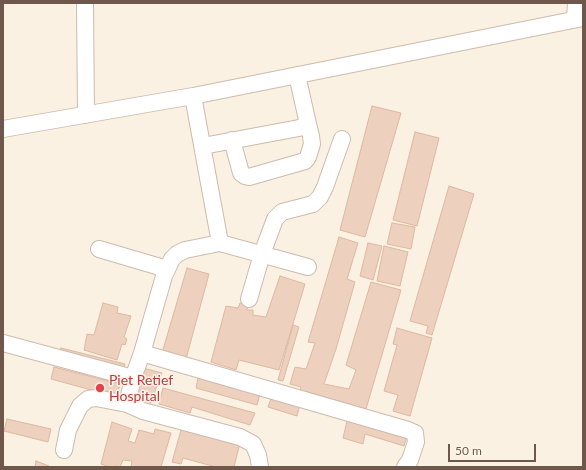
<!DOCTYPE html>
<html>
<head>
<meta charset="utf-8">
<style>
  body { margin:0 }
  #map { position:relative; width:586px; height:470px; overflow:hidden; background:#faf1e3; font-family:Lato,sans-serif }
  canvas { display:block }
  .frame { position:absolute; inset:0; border:4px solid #6f584b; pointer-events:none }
  .scale { position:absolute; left:448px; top:444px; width:88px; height:18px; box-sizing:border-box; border:2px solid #6f584b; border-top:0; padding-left:5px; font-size:12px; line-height:14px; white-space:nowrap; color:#6f584b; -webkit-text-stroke:3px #fdf5e8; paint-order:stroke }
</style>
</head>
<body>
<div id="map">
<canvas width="586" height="470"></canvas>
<div class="frame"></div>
<div class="scale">50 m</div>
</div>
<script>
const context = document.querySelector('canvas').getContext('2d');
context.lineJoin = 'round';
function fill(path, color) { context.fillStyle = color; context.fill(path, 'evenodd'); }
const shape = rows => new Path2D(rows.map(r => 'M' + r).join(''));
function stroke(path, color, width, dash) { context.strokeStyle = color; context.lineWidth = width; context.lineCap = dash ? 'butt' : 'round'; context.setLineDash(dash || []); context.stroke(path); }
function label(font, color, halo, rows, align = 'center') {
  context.font = font + ' Lato,sans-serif'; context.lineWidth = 3; context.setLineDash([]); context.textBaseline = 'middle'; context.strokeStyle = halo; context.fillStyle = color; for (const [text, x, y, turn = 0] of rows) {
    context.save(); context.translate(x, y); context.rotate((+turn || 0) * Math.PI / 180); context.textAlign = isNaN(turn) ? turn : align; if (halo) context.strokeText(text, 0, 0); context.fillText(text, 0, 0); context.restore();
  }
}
const building = shape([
  [372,106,401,113,365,237,340,230,372,106],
  [415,132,439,138,417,226,393,220,415,132],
  [449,186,474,194,432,335,426,333,428,326,410,321,449,186],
  [392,223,415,227,411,249,387,244,392,223],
  [339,237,358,243,347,279,355,282,336,349,324,384,349,389,356,370,346,365,371,282,401,290,366,409,300,390,301,387,290,384,295,367,306,369,315,343,308,342,339,237],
  [368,243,382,246,373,280,360,276,368,243],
  [384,246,408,252,400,286,377,281,384,246],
  [187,268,209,274,186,359,162,353,187,268],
  [280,276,305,284,279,370,239,360,236,370,211,362,226,306,238,308,240,303,248,304,247,310,253,310,253,315,266,317,280,276],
  [103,303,118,307,117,313,131,316,124,337,127,339,125,345,122,344,117,360,84,350,87,334,94,335,103,303],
  [293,325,299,327,283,381,278,380,293,325],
  [397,328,432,338,410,416,393,411,398,395,384,391,397,345,393,344,397,328],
  [61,348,125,364,122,377,58,360,61,348],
  [54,367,120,384,117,397,51,379,54,367],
  [143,368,162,373,149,407,135,403,143,368],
  [199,373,261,390,257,405,196,388,199,373],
  [163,388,255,413,250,425,192,407,190,413,159,404,163,388],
  [272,396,300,404,297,416,268,407,272,396],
  [348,417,407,436,404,446,365,434,363,444,343,438,348,417],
  [7,419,51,429,48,442,4,431,7,419],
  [112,422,132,429,128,441,135,443,139,430,154,434,155,429,171,433,161,467,131,467,132,461,123,460,120,467,115,466,114,467,109,467,101,464,112,422],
  [183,423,241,439,234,467,216,467,183,458,181,464,172,462,183,423],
  [36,461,49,466,49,467,35,467,36,461]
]);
fill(building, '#edd0bd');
stroke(building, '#deb79f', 1);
const minor = shape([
  [85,3,86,115],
  [575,19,576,3],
  [193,96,220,243],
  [3,129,193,96,583,18],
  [232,140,241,173,245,176,249,177,305,161,308,157,312,144,311,136,308,124],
  [203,146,299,128,308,124,297,75],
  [99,249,167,269],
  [249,299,262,254,275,219,282,212,313,204,320,197,325,187,342,139],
  [3,343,133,378],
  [142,353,408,430,415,433,416,442,410,460,405,467],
  [127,404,133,378,142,353,164,276,172,259,177,254,185,250,220,243,308,267],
  [64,450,68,430,80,406,88,399,96,398,127,404,143,411,240,437,253,444,258,455,260,467]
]);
stroke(minor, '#ccbbae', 18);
stroke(minor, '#fff', 16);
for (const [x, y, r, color] of [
  [100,388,5,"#e0444e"]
]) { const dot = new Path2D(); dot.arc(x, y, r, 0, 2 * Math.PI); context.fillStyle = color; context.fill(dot); stroke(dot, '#fdf5e8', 1.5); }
label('14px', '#be3a42', '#fdf5e8', [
  ["Piet Retief",109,380],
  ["Hospital",109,396]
], 'left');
</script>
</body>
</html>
